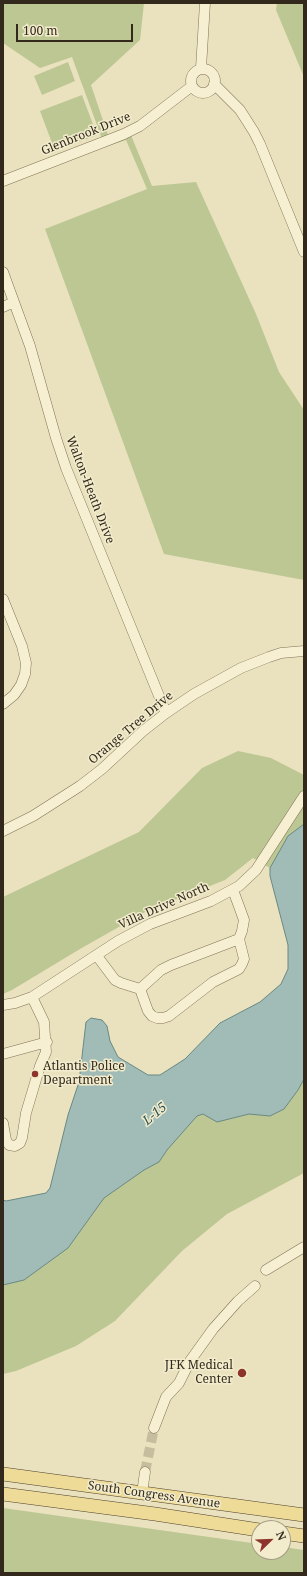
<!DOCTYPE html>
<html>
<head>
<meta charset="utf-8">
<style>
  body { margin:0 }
  #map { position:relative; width:307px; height:1576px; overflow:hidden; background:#eae2be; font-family:"Noto Serif",serif }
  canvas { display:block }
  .frame { position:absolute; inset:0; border:4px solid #32291c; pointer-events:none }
  .north { position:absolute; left:251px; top:1520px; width:40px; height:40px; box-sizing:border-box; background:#f2eccd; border:1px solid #a59e86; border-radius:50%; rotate:67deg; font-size:11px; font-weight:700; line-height:16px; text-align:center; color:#32291c }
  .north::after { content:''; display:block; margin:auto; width:14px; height:18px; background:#8d352c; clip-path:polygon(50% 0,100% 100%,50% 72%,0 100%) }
  .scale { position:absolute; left:16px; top:24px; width:117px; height:18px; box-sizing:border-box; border:2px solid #32291c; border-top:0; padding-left:5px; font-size:12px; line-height:14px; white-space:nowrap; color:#32291c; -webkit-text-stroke:3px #f2eccd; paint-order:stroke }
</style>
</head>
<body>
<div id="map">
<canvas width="307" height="1576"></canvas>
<div class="frame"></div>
<div class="north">N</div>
<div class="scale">100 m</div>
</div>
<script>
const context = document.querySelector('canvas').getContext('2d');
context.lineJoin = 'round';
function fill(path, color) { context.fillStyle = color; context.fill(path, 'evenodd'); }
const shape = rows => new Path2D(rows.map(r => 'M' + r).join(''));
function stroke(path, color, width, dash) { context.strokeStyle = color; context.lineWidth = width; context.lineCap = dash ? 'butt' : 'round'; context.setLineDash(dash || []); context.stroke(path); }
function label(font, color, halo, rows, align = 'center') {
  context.font = font + ' "Noto Serif",serif'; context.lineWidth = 3; context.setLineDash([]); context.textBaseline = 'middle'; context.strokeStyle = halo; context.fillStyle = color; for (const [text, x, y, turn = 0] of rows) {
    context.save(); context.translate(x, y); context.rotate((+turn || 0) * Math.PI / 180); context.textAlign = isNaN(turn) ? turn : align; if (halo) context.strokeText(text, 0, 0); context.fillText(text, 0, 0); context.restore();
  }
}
fill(shape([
  [3,3,144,3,140,40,91,85,108,135,128,128,152,186,196,182,256,314,279,372,304,410,304,580,164,554,45,229,147,189,126,140,105,147,72,57,40,68,3,43],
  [277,3,304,3,304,77,276,10],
  [68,62,75,81,42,95,34,76],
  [82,95,97,135,55,151,40,111],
  [238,751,271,758,304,775,304,1173,227,1214,182,1251,115,1321,76,1346,16,1371,3,1374,3,1200,6,1201,46,1193,50,1188,68,1115,79,1082,86,1022,91,1018,102,1020,107,1026,110,1041,118,1057,148,1075,160,1075,185,1059,220,1023,260,1002,281,984,288,969,288,945,270,876,270,868,253,858,225,880,147,911,80,949,12,990,3,994,3,897,139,832,202,768],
  [3,1508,259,1544,259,1552,283,1552,283,1547,304,1550,304,1573,3,1573]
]), '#bcc793');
const water = shape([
  [304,824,304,1079,298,1090,284,1109,270,1116,249,1114,217,1122,203,1114,197,1116,167,1150,159,1162,144,1170,104,1198,68,1248,24,1280,3,1285,3,1200,6,1201,46,1193,50,1188,68,1115,79,1082,86,1022,91,1018,102,1020,107,1026,110,1041,118,1057,148,1075,160,1075,185,1059,220,1023,260,1002,281,984,288,969,288,945,270,876,270,868,288,836,304,824]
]);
fill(water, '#a1bcb7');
stroke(water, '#6a8985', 1);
stroke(shape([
  [145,1472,154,1428]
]), '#c5bd9e', 10, [10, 5]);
const minor = shape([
  [201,68,205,3],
  '191 81a12 12 0 1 1 24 0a12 12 0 1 1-24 0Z',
  [214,84,240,110,254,132,260,144,304,252],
  [3,181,124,134,140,126,192,86],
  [3,272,30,346,56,438,66,468,166,713],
  [3,307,14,302],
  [3,599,22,646,26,663,25,674,21,685,14,695,3,704],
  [3,831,33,816,80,786,102,769,143,731,166,713,194,694,241,668,269,657,281,653,304,651],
  [97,956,115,980,121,983,140,989,148,1011,152,1016,157,1018,163,1018,169,1016,213,982,239,969,242,964,244,959,239,939,242,931,244,920,233,890],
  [140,989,161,970,171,965,239,939],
  [3,1005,15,1003,32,997,118,941,150,924,211,901,239,886,256,870,304,796],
  [3,1054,47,1042],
  [3,1123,6,1140,9,1145,15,1146,20,1143,22,1138,26,1113,40,1066,46,1052,44,1022,32,997],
  [266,1270,304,1247],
  [154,1428,166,1397,179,1383,190,1361,213,1329,238,1301,255,1286],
  [142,1493,145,1472]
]);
const major = shape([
  [3,1474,304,1515],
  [3,1494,155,1514,259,1530],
  [283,1533,304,1536]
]);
stroke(minor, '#827258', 11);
stroke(major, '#4f402d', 14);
stroke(minor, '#f6efd1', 10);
stroke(major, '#eddb97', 13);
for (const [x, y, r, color] of [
  [35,1074,4,"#8d352c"],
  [242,1373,5,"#8d352c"]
]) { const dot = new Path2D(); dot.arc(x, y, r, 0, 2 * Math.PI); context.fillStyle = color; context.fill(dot); stroke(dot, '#f2eccd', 1.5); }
label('12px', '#32291c', '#f2eccd', [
  ["Glenbrook Drive",86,134,-22],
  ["Walton-Heath Drive",90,490,69],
  ["Orange Tree Drive",131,728,-40],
  ["Villa Drive North",164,906,-24],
  ["South Congress Avenue",154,1495,8]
]);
label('12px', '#32291c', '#f2eccd', [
  ["Atlantis Police",43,1067],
  ["Department",43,1081],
  ["JFK Medical",233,1366,"right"],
  ["Center",233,1380,"right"]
], 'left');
label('italic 13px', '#2c4f51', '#f2eccd', [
  ["L-15",155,1114,-40]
]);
</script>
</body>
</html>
